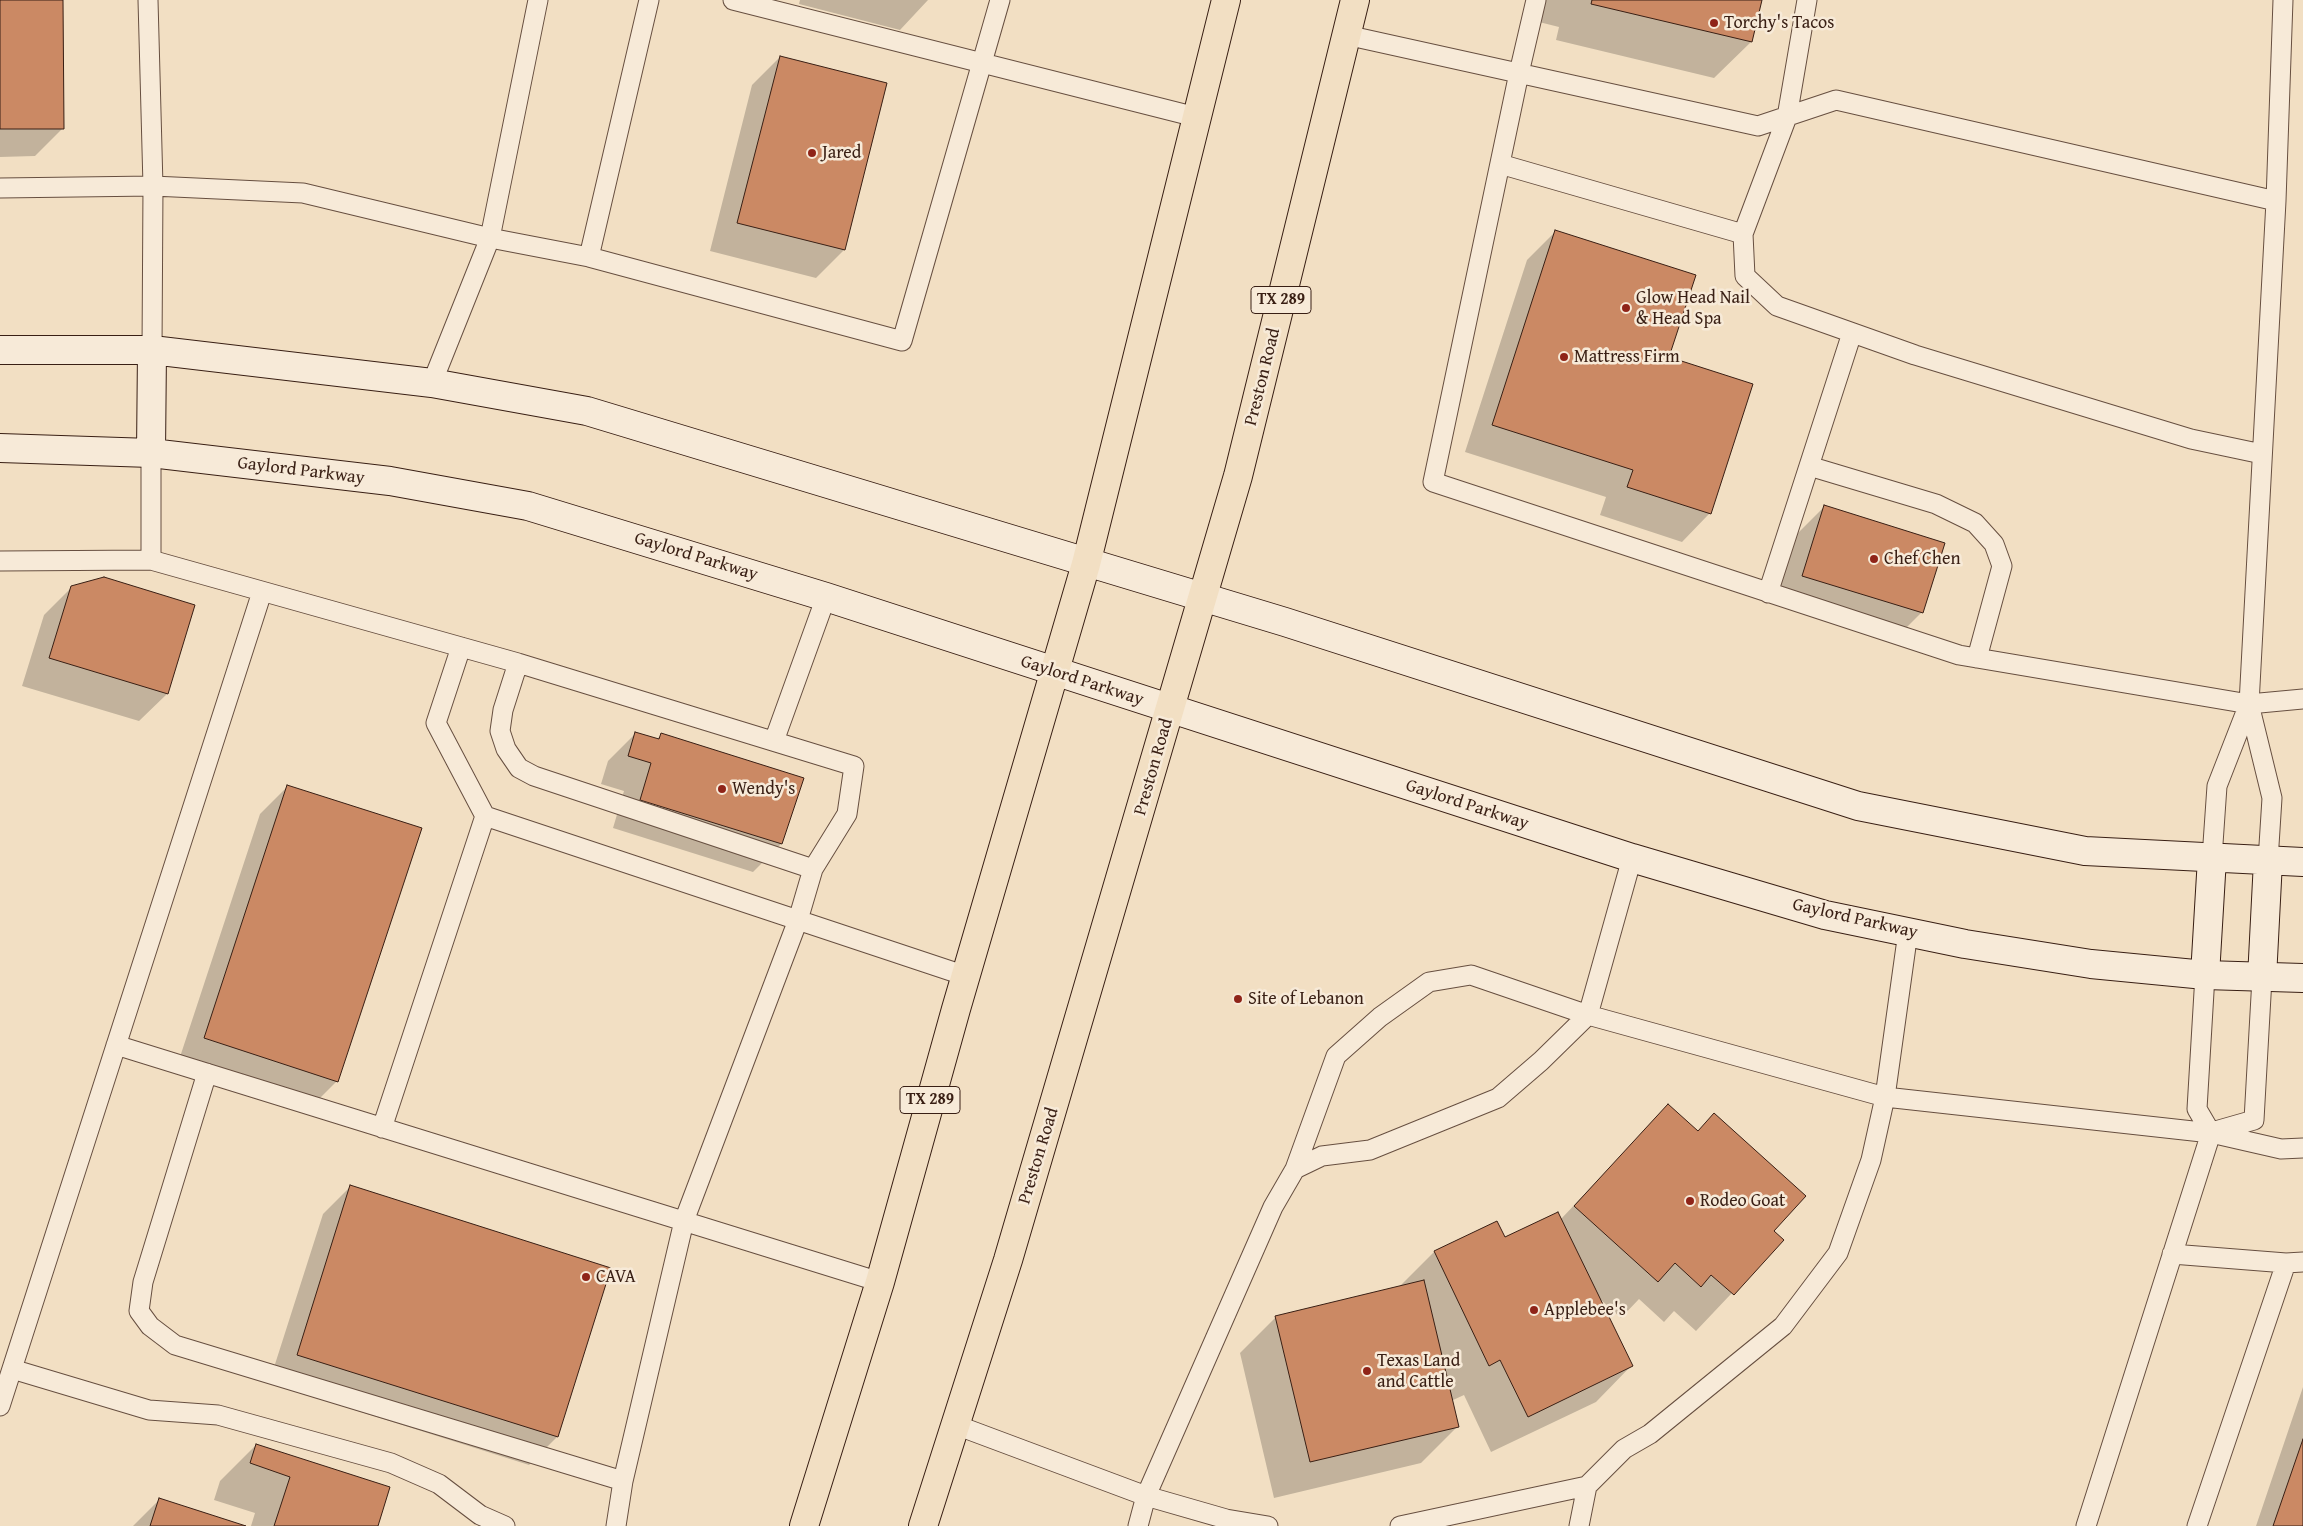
<!DOCTYPE html>
<html>
<head>
<meta charset="utf-8">
<style>
  body { margin:0 }
  canvas { display:block; background:#f2dfc3 }
</style>
</head>
<body>
<canvas width="2303" height="1526"></canvas>
<script>
const context = document.querySelector('canvas').getContext('2d');
context.lineJoin = 'round';
function fill(path, color) { context.fillStyle = color; context.fill(path, 'evenodd'); }
const shape = rows => new Path2D(rows.map(r => 'M' + r).join(''));
function stroke(path, color, width, dash) { context.strokeStyle = color; context.lineWidth = width; context.lineCap = dash ? 'butt' : 'round'; context.setLineDash(dash || []); context.stroke(path); }
function label(font, color, halo, rows, align = 'center') {
  context.font = font + ' "Gentium Book Plus",serif'; context.lineWidth = 5; context.setLineDash([]); context.textBaseline = 'middle'; context.strokeStyle = halo; context.fillStyle = color; for (const [text, x, y, turn = 0] of rows) {
    context.save(); context.translate(x, y); context.rotate((+turn || 0) * Math.PI / 180); context.textAlign = isNaN(turn) ? turn : align; if (halo) context.strokeText(text, 0, 0); context.fillText(text, 0, 0); context.restore();
  }
}
fill(shape([
  [0,0,62,0,63,128,35,156,0,157],
  [800,0,928,0,900,30,799,4],
  [1541,0,1761,0,1751,42,1714,78,1556,40,1559,27,1535,21],
  [780,57,886,84,844,250,816,278,710,251,752,85],
  [1555,232,1668,358,1751,384,1709,514,1682,542,1600,515,1606,497,1465,452,1527,260],
  [1824,507,1922,612,1894,640,1775,604,1796,535],
  [72,587,167,694,139,721,22,686,44,615],
  [636,733,657,739,661,735,781,844,753,872,613,828,624,791,601,784,608,761],
  [288,786,337,1081,309,1109,177,1066,260,814],
  [1668,1106,1772,1231,1782,1240,1696,1331,1674,1311,1664,1322,1639,1299,1621,1318,1599,1298,1632,1365,1596,1402,1491,1452,1464,1395,1451,1401,1457,1427,1421,1463,1274,1498,1240,1353,1276,1317,1399,1287,1434,1252,1496,1223,1504,1239,1561,1219],
  [351,1186,557,1437,529,1465,269,1383,323,1214],
  [2303,1387,2303,1526,2256,1526],
  [256,1445,376,1526,251,1526,255,1513,214,1500,220,1481],
  [160,1499,242,1526,133,1526]
]), '#0003');
const building = shape([
  [0,0,63,0,64,129,0,129,0,0],
  [1592,0,1762,0,1752,42,1591,4,1592,0],
  [780,56,887,83,845,250,737,223,780,56],
  [1555,230,1696,275,1669,357,1753,384,1711,514,1627,487,1633,470,1492,425,1555,230],
  [1824,505,1945,543,1923,613,1802,576,1824,505],
  [104,577,195,605,168,694,49,658,71,586,104,577],
  [635,732,659,739,661,733,804,778,782,844,640,800,651,763,628,756,635,732],
  [287,785,422,828,338,1082,204,1038,287,785],
  [1668,1104,1698,1131,1714,1113,1806,1196,1774,1231,1784,1240,1734,1295,1711,1275,1701,1287,1675,1263,1658,1282,1574,1206,1668,1104],
  [350,1185,611,1268,558,1437,297,1355,350,1185],
  [1558,1212,1633,1366,1528,1417,1500,1360,1489,1366,1434,1251,1497,1221,1505,1237,1558,1212],
  [1424,1280,1459,1427,1310,1462,1275,1316,1424,1280],
  [2303,1439,2303,1526,2273,1526,2303,1439],
  [256,1444,390,1487,378,1526,274,1526,290,1477,250,1463,256,1444],
  [159,1498,246,1526,150,1526,159,1498]
]);
fill(building, '#cb8964');
stroke(building, '#391f14', 1);
const lane = shape([
  [148,0,153,186,152,350],
  [733,0,1196,117],
  [1536,0,1519,73,1433,482,1959,655,2249,704,2303,699],
  [1346,35,1758,126,1836,100,2276,201],
  [1500,164,1743,234,1745,276,1777,306,1915,355,2191,439,2262,454],
  [0,188,153,186,303,193,490,238,589,257,649,0],
  [1743,234,1787,117,1807,0],
  [589,257,902,341,1000,0],
  [432,383,490,238,538,0],
  [1809,466,1936,504,1975,523,1994,544,2002,566,1977,658],
  [151,560,151,453],
  [0,561,151,560,518,663,854,766,847,814,813,869,798,920,684,1221,623,1481,616,1526],
  [1768,593,1852,333],
  [461,647,436,723,485,816,966,976],
  [518,663,503,710,500,731,506,749,519,768,534,776,813,869],
  [774,741,826,597],
  [2212,858,2217,786,2249,704],
  [2268,861,2272,798,2249,704,2276,201,2283,0],
  [116,1045,880,1282],
  [207,1073,143,1282,139,1311,150,1326,175,1345,623,1481],
  [382,1128,485,816],
  [2212,1132,2254,1120,2262,978],
  [1295,1169,1336,1056,1380,1017,1429,982,1471,975,1588,1015,1885,1097,2211,1133,2281,1149,2303,1148],
  [2172,1254,2286,1263],
  [12,1369,149,1410,218,1415,391,1463,439,1484,480,1515,505,1526],
  [0,1406,262,592],
  [956,1425,1146,1496,1273,1207,1295,1169,1322,1156,1370,1150,1498,1098,1541,1061,1588,1015,1632,858],
  [1138,1526,1146,1496,1226,1519,1268,1526],
  [1400,1526,1587,1486],
  [1579,1526,1587,1486,1624,1449,1650,1434,1783,1326,1838,1253,1871,1160,1885,1097,1908,932],
  [2086,1526,2211,1133,2197,1109,2205,975],
  [2197,1526,2286,1263,2303,1262]
]);
const secondary = shape([
  [0,350,152,350,432,383,587,411,1285,622,1858,806,2085,851,2303,862],
  [0,448,151,453,390,481,528,506,826,597,1632,858,1825,915,1965,944,2091,964,2205,975,2303,978],
  [151,453,152,350],
  [2205,975,2212,858],
  [2262,978,2268,861]
]);
const primary = shape([
  [804,1526,880,1282,956,1009,1086,564,1226,0],
  [923,1526,1008,1260,1238,476,1355,0]
]);
stroke(lane, '#674f40', 21);
stroke(secondary, '#391f14', 30);
stroke(primary, '#391f14', 30);
stroke(lane, '#f7ead8', 19);
stroke(secondary, '#f7ead8', 28);
stroke(primary, '#f2dfc3', 28);
for (const [x, y, r, color] of [
  [1714,23,5,"#8f2418"],
  [812,153,5,"#8f2418"],
  [1626,308,5,"#8f2418"],
  [1564,357,5,"#8f2418"],
  [1874,559,5,"#8f2418"],
  [722,789,5,"#8f2418"],
  [1238,999,5,"#8f2418"],
  [1690,1201,5,"#8f2418"],
  [586,1277,5,"#8f2418"],
  [1534,1310,5,"#8f2418"],
  [1367,1371,5,"#8f2418"]
]) { const dot = new Path2D(); dot.arc(x, y, r, 0, 2 * Math.PI); context.fillStyle = color; context.fill(dot); stroke(dot, '#f7ead8', 2); }
for (const [x, y, w] of [
  [1281,300,60],
  [930,1100,60]
]) { const box = new Path2D(); box.roundRect(x - w / 2, y - 13.5, w, 27, 4); context.fillStyle = '#f7ead8'; context.fill(box); stroke(box, '#391f14', 1); }
label('bold 16px', '#391f14', null, [
  ["TX 289",1281,300],
  ["TX 289",930,1100]
]);
label('18px', '#391f14', '#f7ead8', [
  ["Torchy's Tacos",1724,23],
  ["Jared",822,153],
  ["Glow Head Nail",1636,298],
  ["& Head Spa",1636,319],
  ["Mattress Firm",1574,357],
  ["Chef Chen",1884,559],
  ["Wendy's",732,789],
  ["Site of Lebanon",1248,999],
  ["Rodeo Goat",1700,1201],
  ["CAVA",596,1277],
  ["Applebee's",1544,1310],
  ["Texas Land",1377,1361],
  ["and Cattle",1377,1382]
], 'left');
label('18px', '#391f14', '#f7ead8', [
  ["Preston Road",1263,377,-76],
  ["Gaylord Parkway",301,471,7],
  ["Gaylord Parkway",696,557,17],
  ["Gaylord Parkway",1082,681,18],
  ["Preston Road",1154,767,-74],
  ["Gaylord Parkway",1467,805,18],
  ["Gaylord Parkway",1855,919,13],
  ["Preston Road",1039,1156,-73]
]);
</script>
</body>
</html>
